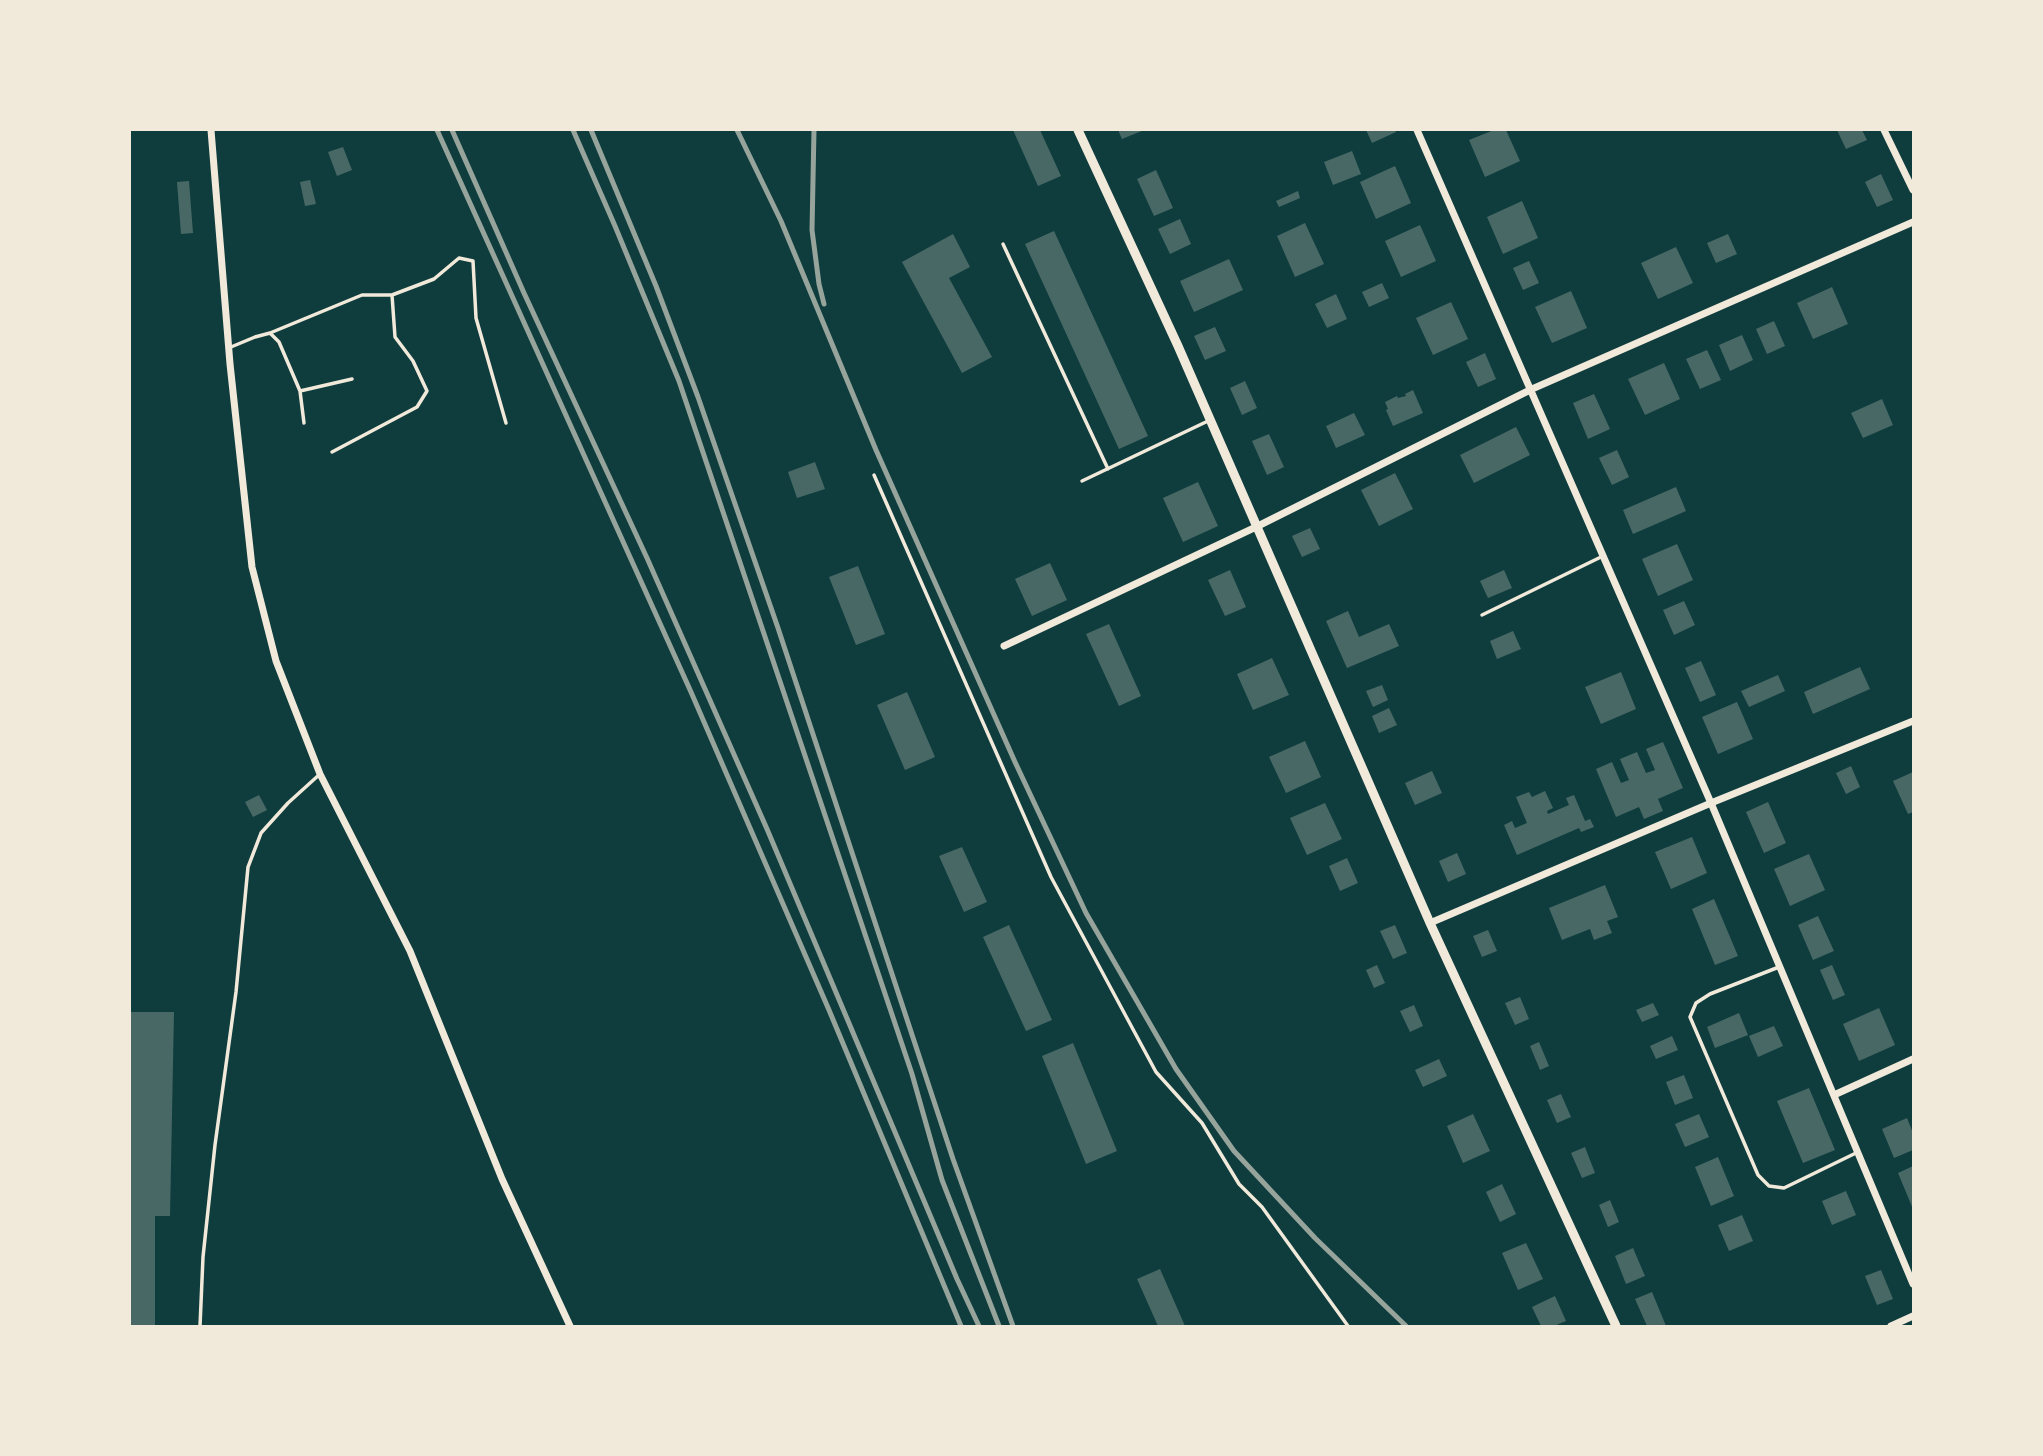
<!DOCTYPE html>
<html>
<head>
<meta charset="utf-8">
<style>
  body { margin:0 }
  #map { position:relative; width:2043px; height:1456px; overflow:hidden; background:#0f3d3e; font-family:"Noto Serif",serif }
  canvas { display:block }
  .frame { position:absolute; inset:0; border:131px solid #f1e9da; pointer-events:none }
</style>
</head>
<body>
<div id="map">
<canvas width="2043" height="1456"></canvas>
<div class="frame"></div>
</div>
<script>
const context = document.querySelector('canvas').getContext('2d');
context.lineJoin = 'round';
function fill(path, color) { context.fillStyle = color; context.fill(path, 'evenodd'); }
const shape = rows => new Path2D(rows.map(r => 'M' + r).join(''));
function stroke(path, color, width, dash) { context.strokeStyle = color; context.lineWidth = width; context.lineCap = dash ? 'butt' : 'round'; context.setLineDash(dash || []); context.stroke(path); }
fill(shape([
  [1013,130,1040,130,1061,176,1038,186],
  [1118,130,1144,130,1122,139],
  [1366,130,1394,130,1396,132,1372,143],
  [1494,130,1506,130,1520,161,1485,177,1469,140],
  [1837,130,1862,130,1867,140,1846,149],
  [343,147,352,170,337,176,328,152],
  [1352,151,1361,174,1333,185,1324,162],
  [1395,166,1411,203,1376,219,1360,182],
  [1156,170,1173,208,1154,216,1137,179],
  [1881,174,1893,200,1877,207,1865,182],
  [310,180,316,204,305,206,300,182],
  [189,181,193,233,181,234,177,182],
  [1298,191,1300,198,1279,207,1276,201],
  [1522,201,1538,238,1503,254,1487,217],
  [1180,219,1191,244,1170,254,1158,229],
  [1305,223,1324,264,1295,277,1277,236],
  [1420,225,1436,261,1401,277,1385,241],
  [1054,231,1148,436,1119,449,1025,244],
  [953,234,970,267,949,278,992,357,962,373,902,262],
  [1728,234,1737,254,1716,263,1707,243],
  [1676,247,1693,283,1658,299,1641,263],
  [1229,259,1243,290,1194,312,1180,281],
  [1529,261,1539,283,1523,290,1513,268],
  [1382,283,1389,298,1369,307,1362,292],
  [1832,287,1848,324,1813,339,1797,303],
  [1571,291,1587,328,1552,343,1535,307],
  [1336,294,1347,319,1327,328,1315,304],
  [1451,302,1468,339,1433,355,1416,318],
  [1774,321,1785,346,1767,354,1756,329],
  [1215,327,1226,351,1205,360,1194,336],
  [1742,335,1753,360,1730,371,1719,345],
  [1707,350,1721,380,1700,389,1686,359],
  [1485,353,1496,379,1478,387,1466,362],
  [1664,363,1680,399,1645,415,1628,379],
  [1245,381,1257,408,1242,415,1230,388],
  [1413,390,1423,413,1393,426,1386,410,1388,409,1385,402,1397,396,1398,398,1406,396,1405,394],
  [1594,394,1610,429,1588,439,1573,403],
  [1882,399,1893,425,1863,438,1851,413],
  [1354,413,1365,435,1336,448,1326,426],
  [1516,427,1530,455,1474,483,1460,455],
  [1269,434,1284,467,1267,475,1252,441],
  [1617,450,1629,477,1612,485,1599,458],
  [815,462,825,489,797,498,788,472],
  [1395,473,1413,509,1379,526,1361,490],
  [1198,482,1218,526,1183,542,1163,498],
  [1676,487,1686,511,1633,534,1623,510],
  [1310,528,1320,549,1302,557,1292,536],
  [1677,544,1693,580,1658,596,1642,559],
  [1050,563,1067,600,1032,616,1015,579],
  [858,566,885,634,856,645,829,577],
  [1230,570,1246,607,1225,616,1208,580],
  [1504,570,1512,588,1488,598,1480,581],
  [1684,601,1695,625,1674,635,1663,610],
  [1348,611,1359,637,1389,624,1399,646,1347,668,1326,621],
  [1109,624,1141,696,1119,706,1086,634],
  [1513,631,1521,649,1497,659,1490,641],
  [1272,658,1289,695,1253,710,1237,674],
  [1701,661,1716,695,1700,702,1685,668],
  [1860,667,1870,689,1813,714,1804,692],
  [1621,672,1636,709,1601,724,1585,687],
  [1778,675,1785,691,1749,707,1741,691],
  [1382,685,1388,700,1373,707,1366,691],
  [907,692,935,757,905,770,877,705],
  [1737,702,1753,739,1718,754,1702,717],
  [1389,708,1397,725,1379,733,1372,716],
  [1305,741,1321,777,1286,793,1269,757],
  [1663,742,1683,788,1658,799,1663,811,1644,819,1639,807,1616,817,1596,769,1612,762,1621,783,1629,780,1620,759,1637,752,1646,773,1655,770,1646,749],
  [1851,766,1860,787,1846,794,1836,773],
  [1432,771,1442,793,1415,805,1405,783],
  [1913,772,1913,812,1908,814,1893,781],
  [1545,791,1553,808,1547,811,1548,814,1569,805,1566,798,1574,795,1585,821,1590,819,1594,827,1581,832,1579,828,1517,855,1504,825,1512,821,1515,828,1527,823,1516,797,1529,792,1532,797],
  [259,795,267,810,253,817,245,802],
  [1768,802,1786,843,1764,853,1746,812],
  [1325,803,1342,839,1307,855,1290,818],
  [1692,837,1707,873,1671,889,1655,852],
  [962,847,987,902,964,912,939,856],
  [1457,853,1466,874,1448,882,1439,861],
  [1809,854,1825,890,1790,906,1774,869],
  [1347,858,1358,883,1340,891,1329,866],
  [1605,885,1618,917,1607,921,1612,933,1594,940,1590,929,1562,940,1549,908],
  [1714,899,1738,956,1715,965,1692,909],
  [1818,916,1834,951,1813,960,1798,925],
  [1009,925,1052,1020,1026,1031,983,937],
  [1395,925,1407,953,1393,959,1380,931],
  [1488,930,1497,951,1482,957,1473,936],
  [1377,965,1385,983,1374,988,1366,970],
  [1832,965,1845,995,1833,1000,1820,970],
  [1520,997,1529,1019,1515,1025,1505,1003],
  [1653,1003,1659,1015,1642,1022,1636,1010],
  [1414,1005,1423,1026,1410,1032,1400,1011],
  [1879,1008,1895,1045,1859,1061,1843,1024],
  [130,1012,174,1012,170,1216,155,1216,155,1326,130,1326],
  [1739,1013,1748,1035,1715,1048,1707,1027],
  [1774,1026,1783,1046,1758,1057,1749,1036],
  [1672,1036,1678,1050,1656,1059,1650,1046],
  [1539,1042,1549,1066,1540,1070,1530,1046],
  [1073,1043,1117,1151,1086,1164,1042,1056],
  [1439,1059,1447,1076,1423,1087,1415,1070],
  [1684,1075,1693,1098,1675,1105,1666,1082],
  [1809,1088,1835,1150,1803,1163,1777,1101],
  [1561,1094,1571,1117,1557,1123,1547,1100],
  [1473,1114,1490,1151,1463,1163,1447,1126],
  [1699,1114,1709,1137,1685,1147,1675,1124],
  [1907,1118,1913,1133,1913,1150,1894,1158,1882,1129],
  [1585,1147,1595,1173,1582,1178,1571,1153],
  [1718,1157,1734,1196,1711,1206,1695,1167],
  [1913,1166,1913,1209,1898,1173],
  [1502,1184,1516,1214,1500,1222,1486,1192],
  [1846,1191,1856,1215,1832,1225,1822,1201],
  [1610,1200,1619,1222,1608,1227,1599,1205],
  [1742,1215,1753,1241,1729,1251,1718,1225],
  [1526,1243,1543,1279,1518,1290,1502,1253],
  [1633,1248,1645,1276,1626,1284,1615,1256],
  [1160,1269,1185,1326,1158,1326,1137,1279],
  [1881,1270,1893,1299,1877,1305,1865,1276],
  [1652,1292,1666,1326,1647,1326,1635,1299],
  [1555,1296,1566,1321,1554,1326,1541,1326,1532,1307]
]), '#486865');
stroke(shape([
  [1003,244,1108,469],
  [392,295,434,279,459,258,473,261,476,318,506,423],
  [270,333,362,295,392,295,395,337,413,361,427,391,417,407,332,452],
  [231,347,255,337,270,333,279,342,300,391,352,379],
  [300,391,304,423],
  [874,475,1051,877,1156,1072,1202,1123,1239,1184,1262,1207,1348,1326],
  [1082,481,1208,421],
  [1482,615,1603,556],
  [1779,967,1710,994,1696,1003,1690,1017,1758,1175,1769,1186,1784,1188,1858,1152],
  [200,1326,203,1257,215,1145,236,992,248,867,261,833,288,803,320,774]
]), '#f1e9da', 3.5);
stroke(shape([
  [211,130,230,364,252,567,276,661,320,774,410,951,502,1179,570,1326],
  [1417,130,1711,803,1913,1284],
  [1884,130,1913,190],
  [1004,646,1256,527,1532,389,1913,222],
  [1430,923,1711,803,1913,721],
  [1834,1095,1913,1059],
  [1891,1326,1913,1316]
]), '#f1e9da', 7);
stroke(shape([
  [1078,130,1178,346,1430,923,1616,1326]
]), '#f1e9da', 9);
stroke(shape([
  [437,130,691,692,829,1010,961,1326],
  [452,130,524,293,647,558,767,829,957,1279,979,1326],
  [573,130,615,226,679,381,912,1074,942,1180,999,1326],
  [591,130,656,286,698,397,778,628,953,1159,1013,1326],
  [737,130,781,221,876,450,1015,762,1086,913,1176,1069,1234,1151,1315,1238,1406,1326],
  [814,130,812,230,819,284,824,304]
]), '#97a49c', 5);
</script>
</body>
</html>
